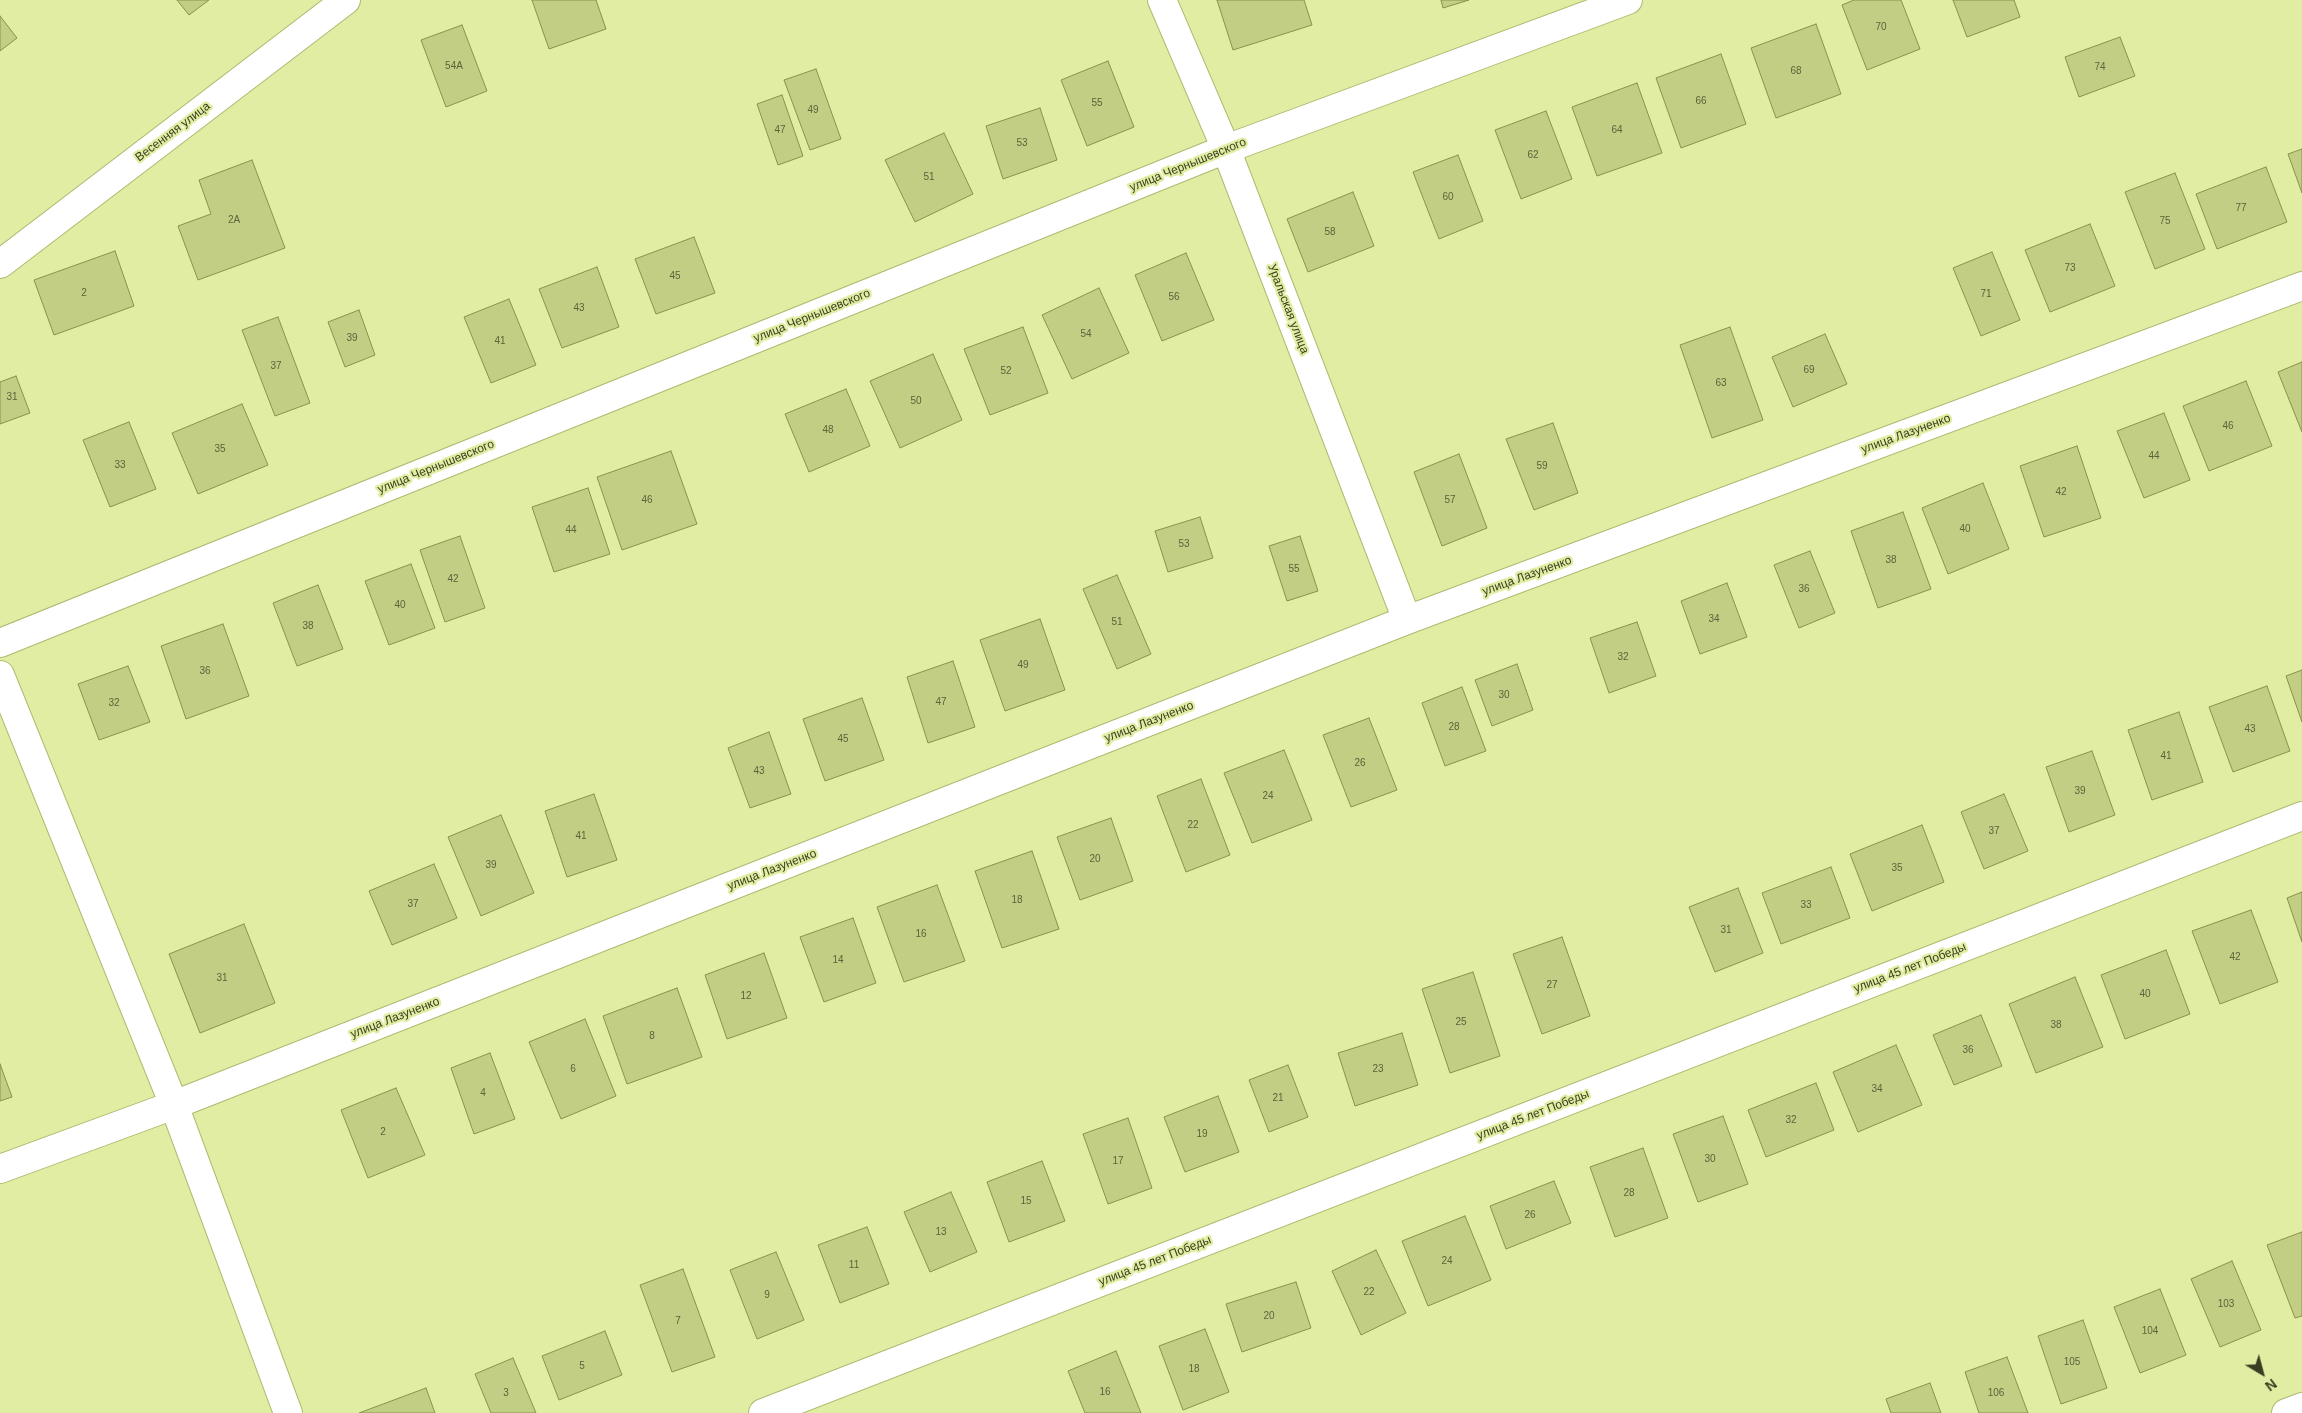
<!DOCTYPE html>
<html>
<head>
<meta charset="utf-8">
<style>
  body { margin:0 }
  #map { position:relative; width:2302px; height:1413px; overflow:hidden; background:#e0eda2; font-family:Helvetica,sans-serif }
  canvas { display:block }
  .north { position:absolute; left:2237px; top:1348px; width:50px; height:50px; -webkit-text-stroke:4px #e0eda2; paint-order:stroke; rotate:143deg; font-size:14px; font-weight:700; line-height:20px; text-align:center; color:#3a3e20 }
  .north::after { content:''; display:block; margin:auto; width:18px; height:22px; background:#3a3e20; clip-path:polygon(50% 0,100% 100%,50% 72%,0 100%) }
</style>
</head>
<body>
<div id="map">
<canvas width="2302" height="1413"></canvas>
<div class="north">N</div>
</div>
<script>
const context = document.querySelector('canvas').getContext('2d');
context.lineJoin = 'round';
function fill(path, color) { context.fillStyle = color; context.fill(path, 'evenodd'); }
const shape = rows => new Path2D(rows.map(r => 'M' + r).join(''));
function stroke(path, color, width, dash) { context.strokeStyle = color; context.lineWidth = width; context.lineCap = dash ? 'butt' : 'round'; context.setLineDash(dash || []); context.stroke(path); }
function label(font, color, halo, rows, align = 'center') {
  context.font = font + ' Helvetica,sans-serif'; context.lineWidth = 4.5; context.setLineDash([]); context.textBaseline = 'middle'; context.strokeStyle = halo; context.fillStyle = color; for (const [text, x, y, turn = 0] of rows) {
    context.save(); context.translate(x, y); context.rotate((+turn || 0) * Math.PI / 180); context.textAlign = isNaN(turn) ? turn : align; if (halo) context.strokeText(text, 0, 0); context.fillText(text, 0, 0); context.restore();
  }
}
const building = shape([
  [177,0,209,0,189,15,177,0],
  [532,0,596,0,606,29,549,49,532,0],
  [1217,0,1304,0,1312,25,1233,50,1217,0],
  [1441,0,1469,0,1443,8,1441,0],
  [1854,0,1901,0,1920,49,1867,70,1842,5,1854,0],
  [1953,0,2014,0,2020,17,1967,37,1953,0],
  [0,16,17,38,0,51,0,16],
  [1816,24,1841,94,1776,118,1751,48,1816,24],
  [462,25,487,91,446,107,421,40,462,25],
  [2120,37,2135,76,2079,97,2065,57,2120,37],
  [1721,54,1746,124,1681,148,1656,78,1721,54],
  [1108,61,1134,127,1087,146,1061,80,1108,61],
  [816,69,841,139,810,150,784,80,816,69],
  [1637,83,1662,153,1597,176,1572,107,1637,83],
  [782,95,803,156,778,165,757,104,782,95],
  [1040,108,1057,160,1003,179,986,126,1040,108],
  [1546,111,1572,179,1521,199,1495,130,1546,111],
  [944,133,973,194,915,222,885,160,944,133],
  [2302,149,2302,193,2288,154,2302,149],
  [1458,155,1483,221,1439,239,1413,172,1458,155],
  [252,160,285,248,198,280,178,226,211,214,199,180,252,160],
  [2266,167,2287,222,2217,249,2196,194,2266,167],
  [2175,173,2205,249,2155,269,2125,192,2175,173],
  [1353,192,1374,246,1308,272,1287,219,1353,192],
  [2090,224,2115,286,2050,312,2025,250,2090,224],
  [694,237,715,293,656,314,635,259,694,237],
  [115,251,134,306,54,335,34,280,115,251],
  [1992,252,2020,320,1981,336,1953,268,1992,252],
  [1186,253,1214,320,1162,341,1135,275,1186,253],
  [597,267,619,327,562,348,539,289,597,267],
  [1099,288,1129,353,1072,379,1042,315,1099,288],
  [509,299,536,365,491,383,464,317,509,299],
  [359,310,375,355,345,367,328,322,359,310],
  [278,317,310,403,275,416,242,330,278,317],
  [1023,327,1048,393,990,415,964,349,1023,327],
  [1730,327,1763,420,1712,438,1680,345,1730,327],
  [1825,334,1847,384,1793,407,1772,357,1825,334],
  [933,354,962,420,900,448,870,381,933,354],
  [2302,362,2302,432,2278,372,2302,362],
  [16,376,30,413,0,424,0,382,16,376],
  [2246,381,2272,446,2209,471,2183,406,2246,381],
  [846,389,870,446,809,472,785,414,846,389],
  [242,404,268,465,198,494,172,433,242,404],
  [2164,413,2190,480,2144,498,2117,431,2164,413],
  [129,422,156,489,110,507,83,440,129,422],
  [1553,423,1578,493,1534,510,1506,439,1553,423],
  [2077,446,2101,518,2044,537,2020,466,2077,446],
  [671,451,697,524,622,550,597,477,671,451],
  [1459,454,1487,528,1442,546,1414,472,1459,454],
  [1983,483,2009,549,1948,574,1922,508,1983,483],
  [588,488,610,554,554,572,532,507,588,488],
  [1903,512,1931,589,1878,608,1851,531,1903,512],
  [1200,517,1213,558,1168,572,1155,531,1200,517],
  [460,536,485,608,445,622,420,550,460,536],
  [1300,536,1318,591,1287,601,1269,546,1300,536],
  [1810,551,1835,613,1799,628,1774,565,1810,551],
  [411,564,435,628,389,645,365,581,411,564],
  [1117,575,1151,654,1117,669,1083,589,1117,575],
  [1727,583,1747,637,1700,654,1681,601,1727,583],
  [318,585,343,649,297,666,273,603,318,585],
  [1040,619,1065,690,1005,711,980,640,1040,619],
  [1637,622,1656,676,1609,693,1590,638,1637,622],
  [223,624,249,696,186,719,161,646,223,624],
  [953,661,975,727,928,743,907,677,953,661],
  [1517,664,1533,710,1492,726,1475,680,1517,664],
  [128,666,150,722,99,740,78,684,128,666],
  [2302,670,2302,722,2286,676,2302,670],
  [2267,686,2290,751,2233,772,2209,707,2267,686],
  [1462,687,1486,751,1445,766,1422,703,1462,687],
  [862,698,884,760,825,781,803,719,862,698],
  [2179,712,2203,782,2152,800,2128,730,2179,712],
  [1369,718,1397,790,1351,807,1323,735,1369,718],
  [769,732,791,794,750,808,728,748,769,732],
  [1284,750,1312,820,1252,843,1224,773,1284,750],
  [2092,751,2115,815,2069,832,2046,767,2092,751],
  [1201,779,1230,855,1186,872,1157,796,1201,779],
  [594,794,617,860,567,877,545,811,594,794],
  [2004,794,2028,851,1984,869,1961,812,2004,794],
  [501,815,534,893,481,916,448,837,501,815],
  [1111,818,1133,881,1080,900,1057,837,1111,818],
  [1922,825,1944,882,1872,911,1850,854,1922,825],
  [1032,851,1059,929,1002,948,975,871,1032,851],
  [434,864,457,918,392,945,369,891,434,864],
  [1831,867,1850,918,1781,944,1762,893,1831,867],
  [937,885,965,961,904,982,877,907,937,885],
  [1738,888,1763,953,1715,972,1689,907,1738,888],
  [2302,892,2302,942,2287,898,2302,892],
  [2251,910,2278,982,2220,1004,2192,931,2251,910],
  [853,918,876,983,824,1002,800,937,853,918],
  [244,924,275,1003,200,1033,169,954,244,924],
  [1562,937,1590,1016,1542,1034,1513,954,1562,937],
  [2166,950,2190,1014,2125,1039,2101,975,2166,950],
  [764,953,787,1018,727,1039,705,975,764,953],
  [1473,972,1500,1056,1450,1073,1422,989,1473,972],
  [2075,977,2103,1047,2036,1073,2009,1004,2075,977],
  [677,988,702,1057,627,1084,603,1016,677,988],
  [1981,1015,2002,1066,1954,1085,1933,1035,1981,1015],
  [585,1019,616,1096,561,1119,529,1042,585,1019],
  [1402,1033,1418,1085,1355,1106,1338,1053,1402,1033],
  [1896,1045,1922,1105,1858,1132,1833,1072,1896,1045],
  [490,1053,515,1119,474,1134,451,1068,490,1053],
  [0,1064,12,1097,0,1101,0,1064],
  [1288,1065,1308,1117,1269,1132,1249,1080,1288,1065],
  [1816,1083,1834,1130,1766,1157,1748,1110,1816,1083],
  [396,1088,425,1155,368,1178,341,1110,396,1088],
  [1218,1096,1239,1152,1185,1172,1164,1117,1218,1096],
  [1723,1116,1748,1184,1698,1202,1673,1134,1723,1116],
  [1128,1118,1152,1188,1108,1204,1083,1134,1128,1118],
  [1643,1148,1668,1218,1615,1237,1590,1167,1643,1148],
  [1042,1161,1065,1221,1009,1242,987,1182,1042,1161],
  [1554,1181,1571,1223,1506,1249,1490,1206,1554,1181],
  [951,1192,977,1252,930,1272,904,1212,951,1192],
  [1465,1216,1491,1280,1428,1306,1402,1241,1465,1216],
  [867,1227,889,1284,840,1303,818,1245,867,1227],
  [2302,1232,2302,1316,2295,1318,2267,1245,2302,1232],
  [1376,1250,1406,1313,1361,1335,1332,1271,1376,1250],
  [776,1252,804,1320,757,1339,730,1270,776,1252],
  [2232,1261,2261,1330,2220,1347,2191,1279,2232,1261],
  [683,1269,715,1357,672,1372,640,1285,683,1269],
  [1296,1282,1311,1328,1242,1352,1226,1304,1296,1282],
  [2160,1289,2186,1355,2140,1373,2114,1307,2160,1289],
  [2083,1320,2107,1388,2061,1404,2038,1336,2083,1320],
  [1205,1329,1229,1392,1183,1410,1159,1346,1205,1329],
  [605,1331,622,1375,559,1400,542,1356,605,1331],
  [1116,1351,1141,1413,1085,1413,1068,1371,1116,1351],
  [2007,1357,2028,1413,1979,1413,1965,1372,2007,1357],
  [513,1358,536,1413,491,1413,475,1374,513,1358],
  [1930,1383,1941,1413,1891,1413,1886,1399,1930,1383],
  [426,1388,435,1413,359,1413,426,1388]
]);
fill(building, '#c2ce84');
stroke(building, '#88934a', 1);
const minor = shape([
  [1162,0,1226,149,1407,620],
  [0,264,346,0],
  [0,643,1226,149,1628,0],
  [0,675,174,1105,288,1413],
  [0,1169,174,1105,1407,620,2302,286],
  [763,1413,2302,816],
  [2286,1413,2302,1407]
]);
stroke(minor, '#aeba71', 30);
stroke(minor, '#fff', 28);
label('10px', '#5c6239', null, [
  ["70",1881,27],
  ["54А",454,66],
  ["74",2100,67],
  ["68",1796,71],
  ["66",1701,101],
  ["55",1097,103],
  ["49",813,110],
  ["47",780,130],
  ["64",1617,130],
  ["53",1022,143],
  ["62",1533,155],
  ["51",929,177],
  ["60",1448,197],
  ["77",2241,208],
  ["2А",234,220],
  ["75",2165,221],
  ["58",1330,232],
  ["73",2070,268],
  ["45",675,276],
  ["2",84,293],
  ["71",1986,294],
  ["56",1174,297],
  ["43",579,308],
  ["54",1086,334],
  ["39",352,338],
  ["41",500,341],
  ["37",276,366],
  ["69",1809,370],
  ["52",1006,371],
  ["63",1721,383],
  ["31",12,397],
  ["50",916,401],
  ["46",2228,426],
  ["48",828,430],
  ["35",220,449],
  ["44",2154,456],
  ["33",120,465],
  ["59",1542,466],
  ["42",2061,492],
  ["46",647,500],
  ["57",1450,500],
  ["40",1965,529],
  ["44",571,530],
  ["53",1184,544],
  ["38",1891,560],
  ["55",1294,569],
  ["42",453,579],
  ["36",1804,589],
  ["40",400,605],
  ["34",1714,619],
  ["51",1117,622],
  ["38",308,626],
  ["32",1623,657],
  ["49",1023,665],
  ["36",205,671],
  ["30",1504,695],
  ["47",941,702],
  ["32",114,703],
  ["28",1454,727],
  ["43",2250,729],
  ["45",843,739],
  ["41",2166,756],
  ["26",1360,763],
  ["43",759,771],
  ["39",2080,791],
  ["24",1268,796],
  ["22",1193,825],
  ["37",1994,831],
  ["41",581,836],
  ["20",1095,859],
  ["39",491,865],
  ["35",1897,868],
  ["18",1017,900],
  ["37",413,904],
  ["33",1806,905],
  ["31",1726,930],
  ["16",921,934],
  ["42",2235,957],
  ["14",838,960],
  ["31",222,978],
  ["27",1552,985],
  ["40",2145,994],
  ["12",746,996],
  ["25",1461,1022],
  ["38",2056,1025],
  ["8",652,1036],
  ["36",1968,1050],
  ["6",573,1069],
  ["23",1378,1069],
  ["34",1877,1089],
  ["4",483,1093],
  ["21",1278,1098],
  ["32",1791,1120],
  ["2",383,1132],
  ["19",1202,1134],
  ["30",1710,1159],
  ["17",1118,1161],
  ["28",1629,1193],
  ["15",1026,1201],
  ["26",1530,1215],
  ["13",941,1232],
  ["24",1447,1261],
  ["11",854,1265],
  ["22",1369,1292],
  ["9",767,1295],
  ["103",2226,1304],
  ["20",1269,1316],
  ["7",678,1321],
  ["104",2150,1331],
  ["105",2072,1362],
  ["5",582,1366],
  ["18",1194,1369],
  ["16",1105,1392],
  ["3",506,1393],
  ["106",1996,1393]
]);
label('12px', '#3a3e20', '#e0eda2', [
  ["Весенняя улица",173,132,-37],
  ["улица Чернышевского",1188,165,-22],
  ["Уральская улица",1288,309,69],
  ["улица Чернышевского",812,316,-22],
  ["улица Лазуненко",1906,434,-20],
  ["улица Чернышевского",436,467,-22],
  ["улица Лазуненко",1527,576,-20],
  ["улица Лазуненко",1149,722,-21],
  ["улица Лазуненко",772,870,-21],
  ["улица 45 лет Победы",1910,968,-21],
  ["улица Лазуненко",395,1018,-21],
  ["улица 45 лет Победы",1533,1115,-21],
  ["улица 45 лет Победы",1155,1261,-21]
]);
</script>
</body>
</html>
